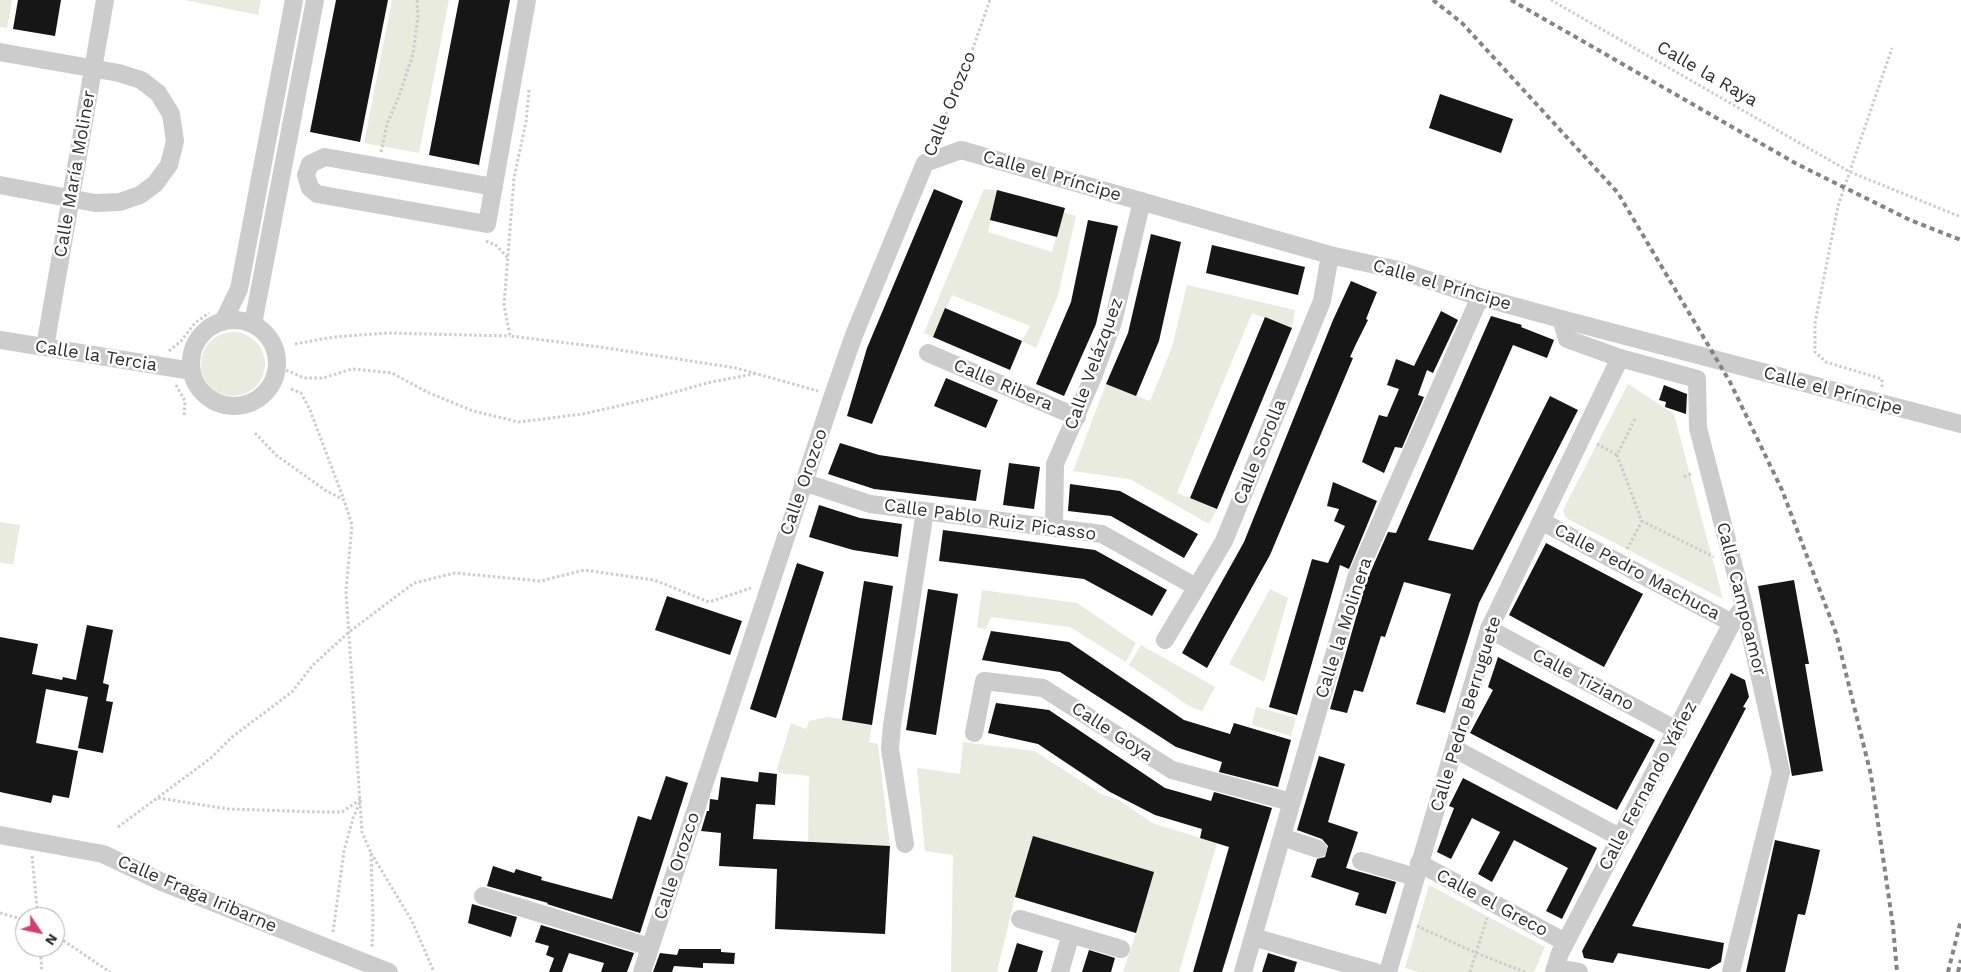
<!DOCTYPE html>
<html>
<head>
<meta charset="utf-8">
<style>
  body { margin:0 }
  #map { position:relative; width:1961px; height:972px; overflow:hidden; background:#fff; font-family:"Work Sans",sans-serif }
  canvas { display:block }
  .north { position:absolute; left:15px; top:907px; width:50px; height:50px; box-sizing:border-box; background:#fff; border:1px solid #acacac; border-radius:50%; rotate:124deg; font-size:14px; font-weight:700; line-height:20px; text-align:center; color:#2f2f2f }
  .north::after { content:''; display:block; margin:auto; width:18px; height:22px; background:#da3c69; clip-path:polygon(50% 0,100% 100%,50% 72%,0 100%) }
</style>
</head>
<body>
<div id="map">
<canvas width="1961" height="972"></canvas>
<div class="north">N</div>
</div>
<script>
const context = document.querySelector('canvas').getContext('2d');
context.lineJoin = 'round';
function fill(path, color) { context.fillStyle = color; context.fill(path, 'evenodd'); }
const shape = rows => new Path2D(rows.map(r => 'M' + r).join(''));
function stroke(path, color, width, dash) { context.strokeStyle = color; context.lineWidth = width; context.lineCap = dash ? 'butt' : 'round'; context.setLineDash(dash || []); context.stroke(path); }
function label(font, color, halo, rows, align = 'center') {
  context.font = font + ' "Work Sans",sans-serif'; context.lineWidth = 5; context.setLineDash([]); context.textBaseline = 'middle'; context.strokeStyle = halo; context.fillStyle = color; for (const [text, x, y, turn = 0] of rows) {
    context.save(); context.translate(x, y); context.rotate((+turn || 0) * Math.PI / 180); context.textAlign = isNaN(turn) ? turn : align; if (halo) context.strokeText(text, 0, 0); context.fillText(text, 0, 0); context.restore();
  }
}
fill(shape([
  [0,0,12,0,7,28,0,27],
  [185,0,261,0,258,15],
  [392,0,449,0,419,153,364,143],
  [984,189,997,190,988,232,1052,252,1063,212,1076,216,1058,295,1036,348,1022,341,1030,326,952,295,933,337,924,333],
  [1187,285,1295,310,1292,328,1252,313,1177,493,1217,509,1209,524,1130,479,1073,471,1106,384,1150,401,1172,347],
  '201 364a32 32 0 1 1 64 0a32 32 0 1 1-64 0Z',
  [1628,384,1674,414,1723,599,1566,518,1563,510],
  [0,522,20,525,13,565,0,562],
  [1270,589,1288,598,1264,682,1229,664],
  [982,590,1077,603,1136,643,1126,662,1070,627,991,617,986,629,977,627],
  [1141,645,1215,687,1202,711,1189,706,1129,665],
  [1256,707,1296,718,1291,736,1252,725],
  [828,717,872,725,869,742,878,744,890,846,808,842,809,776,780,773,777,769,791,723,806,729,809,721],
  [963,742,1034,751,1103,795,1119,800,1152,823,1217,843,1179,972,1123,972,1136,933,1015,897,997,972,951,972,953,855,925,851,917,768,960,774],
  [1429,885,1545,947,1534,972,1419,972,1405,968]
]), '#e8ebdd');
fill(shape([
  [18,0,61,0,55,36,13,29],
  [336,0,388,0,360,142,310,132],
  [459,0,510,0,479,165,429,155],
  [1440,94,1513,119,1501,153,1429,128],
  [934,189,963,201,872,424,847,416,867,348],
  [997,190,1065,208,1057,237,990,220],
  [1088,220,1118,226,1096,324,1064,396,1036,384,1071,302],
  [1151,234,1181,242,1159,341,1136,396,1106,384,1128,333],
  [1212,245,1305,267,1298,295,1206,273],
  [1351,281,1377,292,1366,319,1368,320,1356,344,1350,357,1353,358,1270,555,1207,668,1182,653,1244,542,1333,320],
  [945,308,1022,341,1010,370,933,337],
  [1441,311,1458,320,1433,373,1427,370,1418,395,1424,397,1402,448,1395,447,1384,473,1362,462,1379,415,1387,417,1399,389,1387,385,1396,359,1414,366],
  [1491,316,1522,325,1521,327,1554,340,1547,358,1513,345,1428,540,1473,550,1550,396,1578,410,1479,603,1445,713,1416,704,1451,594,1404,582,1385,637,1381,636,1363,692,1354,690,1347,713,1330,709,1366,582,1388,532,1396,533],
  [1265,317,1292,328,1217,509,1190,498],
  [946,378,998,400,986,428,934,406],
  [1664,385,1687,394,1686,414,1665,407,1666,402,1659,400],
  [840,443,879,455,981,470,976,501,874,489,828,474],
  [1009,463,1040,467,1034,509,1003,505],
  [1333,482,1377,501,1349,569,1340,565,1297,715,1269,707,1312,559,1328,563,1345,526,1334,521,1339,509,1327,506],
  [1070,484,1120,491,1198,534,1184,558,1111,516,1068,511],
  [819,505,860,518,902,524,898,557,853,550,809,537],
  [943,530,1095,550,1167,590,1152,616,1084,579,939,561],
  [1546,543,1643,594,1604,667,1509,615],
  [797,563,824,572,776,718,750,709],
  [1794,580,1809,664,1805,664,1823,771,1792,776,1758,586],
  [864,581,893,586,872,725,842,720],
  [928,589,958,594,936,735,906,730],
  [667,596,742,621,730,655,655,630],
  [87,625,113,630,103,683,109,685,106,701,113,702,103,753,78,748,88,697,46,689,36,743,78,751,69,798,53,795,51,803,0,792,0,637,38,644,32,674,62,680,63,677,76,680],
  [991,631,1069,642,1184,720,1230,734,1234,723,1291,740,1278,787,1219,772,1222,762,1176,747,1060,672,982,660],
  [1498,657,1655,740,1617,810,1470,733,1493,690,1488,687],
  [1731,673,1745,680,1749,697,1743,707,1746,708,1632,926,1724,943,1721,962,1709,969,1618,953,1613,963,1584,958,1582,951],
  [996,703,1049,710,1165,788,1211,801,1214,792,1272,808,1222,972,1193,972,1229,847,1200,838,1202,829,1155,815,1110,792,1038,744,988,733],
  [1319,756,1345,764,1328,822,1358,832,1346,868,1396,882,1386,914,1355,905,1359,893,1311,877,1317,859,1325,857,1328,846,1322,839,1297,830],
  [759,772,777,774,775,805,756,804,753,839,890,846,885,934,775,929,777,869,719,866,721,833,701,831,707,811,709,811,710,799,718,800,721,777,758,782],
  [666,776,688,783,640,933,547,904,548,903,487,886,493,866,514,873,516,869,542,877,541,880,612,899,638,816,651,820],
  [1463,778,1597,848,1562,919,1546,911,1568,868,1514,840,1492,882,1478,874,1500,832,1472,818,1451,859,1437,852,1454,808,1449,806],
  [1033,836,1154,872,1136,933,1015,897],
  [1775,840,1820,850,1811,890,1805,915,1798,914,1785,972,1746,972],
  [472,904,517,917,511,937,468,923],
  [541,925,634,953,627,972,601,972,604,963,569,953,562,972,549,972,554,958,546,955,549,946,535,942],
  [1017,943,1043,951,1037,972,1008,972],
  [679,949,721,949,721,952,735,953,734,964,703,963,703,968,674,966,672,972,653,972,660,953,677,955],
  [1089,950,1115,958,1111,972,1082,972],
  [1268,953,1297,962,1294,972,1262,972]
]), '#161616');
stroke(shape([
  [1551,0,1850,172,1961,217],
  [529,90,526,122,514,178,504,305,510,336,600,347,736,368,818,391],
  [934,142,967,65,990,0],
  [381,152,387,124,399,96,413,54,418,16,417,0],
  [486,241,497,246,508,258],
  [295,344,333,337,387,333,510,336],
  [169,351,181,341,195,323,209,313],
  [277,366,304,378,323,378,352,369,392,373,427,392,473,411,519,422,583,414,653,398,711,382,754,374],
  [176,385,185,401,184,416],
  [1882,387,1882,379,1826,362,1815,352,1815,323,1838,206,1892,48],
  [291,389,301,393,310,410,344,500],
  [1635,419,1617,455,1642,521,1714,557],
  [255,433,276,455,325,490,344,500,352,525,346,591,362,832,371,853,373,920,372,948],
  [1597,444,1617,455],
  [1684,477,1693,473],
  [1627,549,1642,521],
  [158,798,228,809,321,812,342,812,361,799],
  [118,827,211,758,232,737,292,692,313,665,349,632,414,583,455,573,541,581,584,570,654,580,709,602,751,588],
  [371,853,412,921,434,972],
  [32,856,38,917],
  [0,913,25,920],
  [1417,926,1476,953,1525,972],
  [333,932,344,851,353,818,361,800],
  [55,935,110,972],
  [40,947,42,972],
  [1470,972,1487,918]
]), '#ccc', 3, [2.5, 2.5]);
stroke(shape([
  [0,52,119,73,141,80,158,93,171,114,175,141,169,165,155,184,140,195,120,202,95,203,0,185],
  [494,187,325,157,310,164,306,175,310,188,317,194,487,224,527,0],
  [1561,319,1567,339,1620,358,1697,379,1698,428,1744,606,1781,772,1731,972],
  '191 363a43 43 0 1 1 86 0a43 43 0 1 1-86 0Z',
  [223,322,239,289,294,0],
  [253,324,315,0],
  [0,340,192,371],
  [45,347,105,0],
  [928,353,1077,417],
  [803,482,870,504,1102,534,1196,587],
  [1541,521,1732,623],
  [1054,528,1055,464,1093,377,1113,322,1142,201],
  [1489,629,1678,731],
  [1165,640,1224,541,1322,301,1330,255],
  [974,733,984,681,1043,688,1172,770,1291,802],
  [1455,749,1621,838],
  [0,835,103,854,164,883,389,972],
  [1282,837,1318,849],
  [905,844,890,749,892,725,925,511],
  [1361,861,1415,877],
  [1419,863,1565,942],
  [483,896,650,947],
  [1020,919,1121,949],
  [1253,937,1375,972],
  [1555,968,1579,972],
  [642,972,833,395,854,335,925,163,961,150,1330,255,1398,270,1480,297,1561,319,1961,424],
  [1060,972,1071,934],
  [1243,972,1356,578,1480,297],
  [1388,972,1489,629,1620,358],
  [1554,972,1560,953,1732,623,1744,606]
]), '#ccc', 18);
stroke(shape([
  [1433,0,1462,23,1618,193,1730,382,1782,490,1836,633,1871,775,1893,926,1897,972],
  [1511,0,1795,163,1910,220,1961,240],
  [1948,972,1961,920],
  [1958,972,1961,960]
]), '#848484', 4, [5, 4]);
label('18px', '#2f2f2f', '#fff', [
  ["Calle la Raya",1707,74,30],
  ["Calle Orozco",950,104,-68],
  ["Calle María Moliner",75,174,-80],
  ["Calle el Príncipe",1052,176,16],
  ["Calle el Príncipe",1442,285,16],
  ["Calle la Tercia",96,356,9],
  ["Calle Velázquez",1094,364,-70],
  ["Calle Ribera",1003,385,23],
  ["Calle el Príncipe",1833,391,15],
  ["Calle Sorolla",1260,452,-68],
  ["Calle Orozco",804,482,-71],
  ["Calle Pablo Ruiz Picasso",990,520,8],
  ["Calle Pedro Machuca",1637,572,28],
  ["Calle Campoamor",1741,599,76],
  ["Calle la Molinera",1344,628,-72],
  ["Calle Tiziano",1583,680,28],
  ["Calle Pedro Berruguete",1466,714,-73],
  ["Calle Goya",1112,732,33],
  ["Calle Fernando Yáñez",1648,786,-62],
  ["Calle Orozco",677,866,-72],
  ["Calle Fraga Iribarne",197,894,23],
  ["Calle el Greco",1492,903,28]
]);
</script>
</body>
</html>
